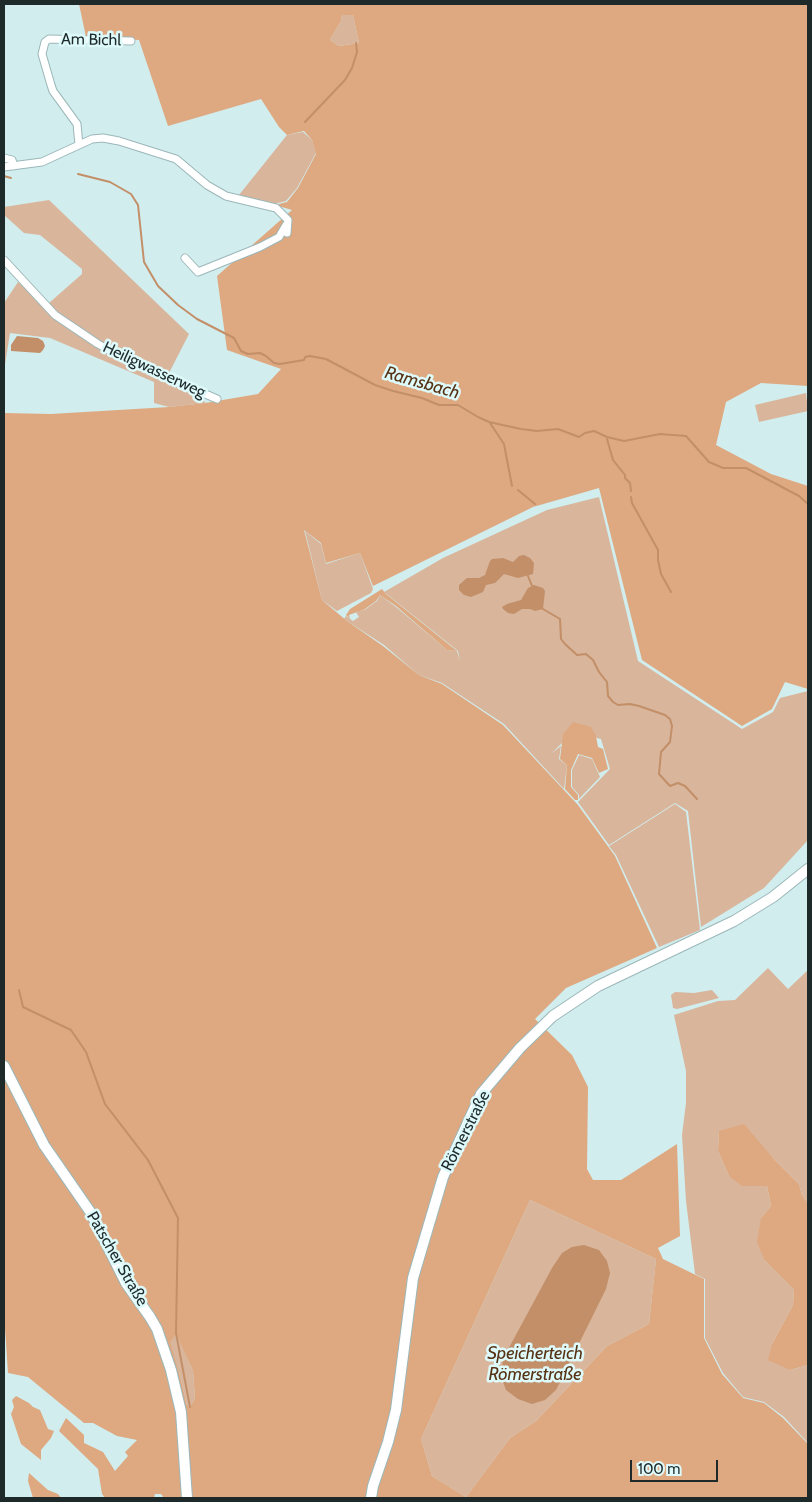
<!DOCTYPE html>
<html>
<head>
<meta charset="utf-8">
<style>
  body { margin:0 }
  #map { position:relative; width:812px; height:1502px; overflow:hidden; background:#d1edee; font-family:Cabin,sans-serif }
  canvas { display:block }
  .frame { position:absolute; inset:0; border:5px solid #1e2929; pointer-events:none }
  .scale { position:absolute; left:630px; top:1460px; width:88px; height:22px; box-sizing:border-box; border:2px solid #1e2929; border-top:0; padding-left:6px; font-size:15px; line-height:18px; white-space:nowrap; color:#1e2929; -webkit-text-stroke:4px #defafb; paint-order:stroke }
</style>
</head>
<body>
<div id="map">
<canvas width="812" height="1502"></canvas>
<div class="frame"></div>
<div class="scale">100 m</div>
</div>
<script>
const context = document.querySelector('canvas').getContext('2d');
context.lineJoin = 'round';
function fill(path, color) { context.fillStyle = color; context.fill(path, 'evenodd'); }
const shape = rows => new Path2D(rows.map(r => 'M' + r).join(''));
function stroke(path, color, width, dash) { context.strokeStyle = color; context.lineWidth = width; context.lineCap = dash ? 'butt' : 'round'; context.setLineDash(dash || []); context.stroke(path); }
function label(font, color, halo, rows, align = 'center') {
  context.font = font + ' Cabin,sans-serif'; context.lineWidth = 5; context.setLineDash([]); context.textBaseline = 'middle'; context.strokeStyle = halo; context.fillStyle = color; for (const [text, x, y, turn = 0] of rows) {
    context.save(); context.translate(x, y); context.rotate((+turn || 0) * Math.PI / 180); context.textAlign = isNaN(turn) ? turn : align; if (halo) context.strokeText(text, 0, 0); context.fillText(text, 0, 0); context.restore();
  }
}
fill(shape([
  [342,15,353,15,359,43,339,46,330,40,341,21],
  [303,132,312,140,316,153,297,188,286,201,274,204,239,195,287,135],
  [49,200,189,334,168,375,132,361,89,336,56,313,49,303,82,274,82,269,40,235,24,233,4,215,4,207],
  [18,282,35,297,54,319,103,350,202,395,205,403,169,407,154,403,154,382,50,338,10,333,4,371,4,303],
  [806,393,808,411,759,422,755,405],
  [599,497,638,661,742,729,773,712,780,698,808,691,808,840,764,888,701,927,688,811,675,803,609,845,578,802,610,769,601,739,573,732,552,753,561,746,559,759,567,765,564,789,504,724,442,683,419,675,384,645,344,619,346,616,353,621,359,617,356,612,366,609,377,601,380,595,396,607,447,650,457,651,460,661,458,651,384,592,443,558,547,510],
  [305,531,321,544,326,564,360,553,373,589,371,593,337,611,322,600],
  [579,755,592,759,600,777,579,799,579,795,572,787,572,770],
  [675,804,686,812,700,930,659,947,616,855,609,846],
  [768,968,788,989,808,970,808,1203,802,1195,799,1184,773,1158,719,1131,718,1151,729,1176,767,1186,771,1206,761,1218,765,1261,794,1290,793,1305,772,1344,790,1370,808,1365,808,1443,784,1417,764,1402,743,1397,723,1373,705,1338,705,1279,695,1274,686,1201,682,1135,686,1103,686,1071,674,1015,718,1001,735,1000],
  [712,990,719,998,677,1009,673,1008,671,995,675,992,694,993],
  [530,1200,656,1259,649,1324,607,1346,536,1421,510,1438,466,1497,432,1476,421,1439],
  [176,1333,193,1371,195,1398,190,1407,187,1405,180,1376,169,1342]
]), '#d9b59b');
fill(shape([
  [79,4,808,4,808,386,761,383,726,402,716,445,771,474,808,486,808,689,785,682,772,709,742,726,642,660,599,488,533,507,373,586,360,553,326,563,321,543,304,530,322,600,347,621,383,646,419,675,442,684,503,725,578,805,615,856,657,948,566,988,535,1019,572,1055,588,1087,587,1169,593,1180,621,1180,677,1144,680,1236,658,1248,663,1259,704,1279,704,1338,722,1374,743,1398,764,1403,783,1418,808,1444,808,1498,164,1498,161,1494,155,1494,154,1498,105,1498,102,1494,98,1469,59,1431,66,1418,84,1435,84,1443,103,1452,115,1471,128,1456,125,1452,137,1440,117,1436,93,1423,84,1423,28,1377,8,1373,4,1313,4,413,51,414,169,407,205,403,258,394,281,369,227,350,217,276,292,210,275,205,287,202,298,188,316,154,312,140,304,131,287,135,279,127,261,99,168,126,139,40,86,37],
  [342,15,353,15,359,43,339,46,330,40,341,21],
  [530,1200,656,1259,649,1324,607,1346,536,1421,510,1438,466,1497,432,1476,421,1439],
  [176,1334,193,1371,195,1398,190,1407,187,1405,180,1376,170,1342],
  [382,589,386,594,457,651,447,650,396,606,380,595,376,601,365,609,349,615,350,619,346,615,350,609],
  [573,722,591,727,596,736,598,747,603,749,608,769,599,773,592,758,578,754,571,770,571,787,578,795,578,800,575,800,565,789,567,765,560,759,563,734],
  [744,1124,773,1158,799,1184,802,1195,808,1203,808,1365,790,1370,768,1360,772,1344,793,1305,794,1290,765,1261,757,1242,761,1218,771,1206,767,1186,742,1186,729,1176,718,1151,719,1131],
  [16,1396,29,1403,33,1407,40,1410,48,1429,54,1431,51,1438,41,1450,41,1460,21,1444,11,1414,14,1407,12,1400],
  [29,1473,48,1490,58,1494,61,1498,33,1498,28,1481]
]), '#dea981');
fill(shape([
  [17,336,38,338,43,341,45,346,43,350,40,353,11,351,11,345],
  [524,555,530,558,534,563,533,574,518,578,504,574,495,583,486,585,483,592,471,597,464,595,459,590,459,585,467,578,479,578,485,575,490,561,492,559,503,558,513,562,519,556],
  [534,585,543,588,545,591,543,609,535,611,530,609,522,609,514,614,508,613,503,609,502,607,507,604,521,600,528,588],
  [584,1245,599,1250,607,1261,610,1273,606,1289,556,1390,545,1400,532,1404,518,1399,506,1390,500,1374,504,1357,552,1268,562,1253,572,1247]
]), '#c28f68');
stroke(shape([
  [305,122,345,80,352,68,357,52,356,43],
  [78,174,110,182,131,194,138,205,144,262,158,286,178,305,197,319,234,338,241,351,248,354,260,353,266,356,274,363,280,364,304,360,305,357,310,356,326,359,375,385,393,391,422,398,439,405,458,405,478,417,489,422,521,429,537,431,558,429,579,437,585,433,594,431,607,437,624,441,660,434,686,436,709,462,723,468,746,468,799,496,808,504],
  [4,176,11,178],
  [490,423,504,444,512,486],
  [607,439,613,460,625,475,625,478,630,483,631,491],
  [518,490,535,504],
  [631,497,632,503,658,550,658,560,661,574,671,592],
  [528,576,532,586],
  [543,609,560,619,561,639,565,644,577,655,586,654,593,660,599,672,607,682,608,696,613,702,618,705,630,704,639,706,665,715,670,719,672,726,670,742,661,752,659,774,670,786,678,783,685,786,697,799],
  [19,990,23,1007,71,1030,86,1052,105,1104,148,1160,178,1218,176,1333,190,1407]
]), '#c28f68', 2);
const street = shape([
  [79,145,77,124,53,91,51,85,42,54,45,42,49,39,131,41],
  [4,158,12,160,14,166],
  [4,167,42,162,92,139,103,138,119,141,176,159,207,185,226,196,276,208,288,220,287,233],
  [185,258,198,272,260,247,279,237,286,225],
  [4,260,55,315,98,344,133,363,217,399]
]);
const secondary = shape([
  [4,1066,44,1145,91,1213,126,1283,150,1317,157,1329,171,1370,181,1412,187,1498],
  [371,1498,373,1486,388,1442,396,1410,413,1278,443,1177,481,1094,520,1048,553,1016,598,986,734,921,773,897,808,869]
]);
stroke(street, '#9cb7b9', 9);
stroke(secondary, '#9cb7b9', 12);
stroke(street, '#fff', 7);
stroke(secondary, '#fff', 10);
label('16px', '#1e2929', '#defafb', [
  ["Am Bichl",91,40,1],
  ["Heiligwasserweg",154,370,25],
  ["Römerstraße",466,1131,-63],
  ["Patscher Straße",117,1259,60]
]);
label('italic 18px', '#573315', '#defafb', [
  ["Ramsbach",422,383,16],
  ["Speicherteich",535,1354],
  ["Römerstraße",535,1375]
]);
</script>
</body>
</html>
